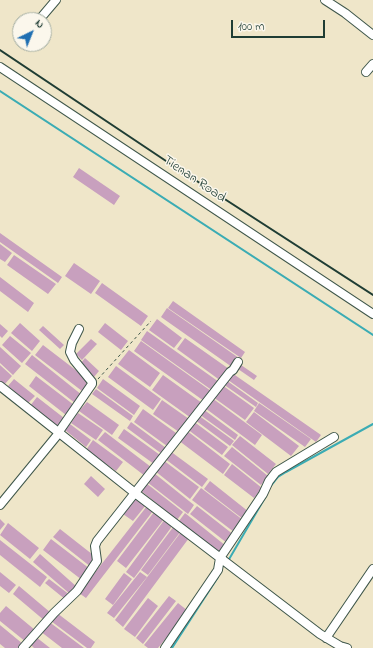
<!DOCTYPE html>
<html>
<head>
<meta charset="utf-8">
<style>
  body { margin:0 }
  #map { position:relative; width:373px; height:648px; overflow:hidden; background:#efe6c9; font-family:"Indie Flower",sans-serif }
  canvas { display:block }
  .north { position:absolute; left:12px; top:12px; width:40px; height:40px; box-sizing:border-box; background:#fbf7ec; border:1px solid #a3ada2; border-radius:50%; rotate:43deg; font-size:11px; font-weight:700; line-height:16px; text-align:center; color:#1f3d34 }
  .north::after { content:''; display:block; margin:auto; width:14px; height:18px; background:#1f6fb2; clip-path:polygon(50% 0,100% 100%,50% 72%,0 100%) }
  .scale { position:absolute; left:231px; top:20px; width:94px; height:18px; box-sizing:border-box; border:2px solid #1f3d34; border-top:0; padding-left:5px; font-size:12px; line-height:14px; white-space:nowrap; color:#1f3d34; -webkit-text-stroke:3px #fbf7ec; paint-order:stroke }
</style>
</head>
<body>
<div id="map">
<canvas width="373" height="648"></canvas>
<div class="north">N</div>
<div class="scale">100 m</div>
</div>
<script>
const context = document.querySelector('canvas').getContext('2d');
context.lineJoin = 'round';
const shape = rows => new Path2D(rows.map(r => 'M' + r).join(''));
function stroke(path, color, width, dash) { context.strokeStyle = color; context.lineWidth = width; context.lineCap = dash ? 'butt' : 'round'; context.setLineDash(dash || []); context.stroke(path); }
function fill(path, color) { context.fillStyle = color; context.fill(path, 'evenodd'); }
function label(font, color, halo, rows, align = 'center') {
  context.font = font + ' "Indie Flower",sans-serif'; context.lineWidth = 3; context.setLineDash([]); context.textBaseline = 'middle'; context.strokeStyle = halo; context.fillStyle = color; for (const [text, x, y, turn = 0] of rows) {
    context.save(); context.translate(x, y); context.rotate((+turn || 0) * Math.PI / 180); context.textAlign = isNaN(turn) ? turn : align; if (halo) context.strokeText(text, 0, 0); context.fillText(text, 0, 0); context.restore();
  }
}
stroke(shape([
  [0,91,373,335],
  [270,487,278,477,286,472,373,424],
  [228,561,266,496],
  [172,648,218,577]
]), '#3bacb4', 2);
fill(shape([
  [79,168,120,196,114,205,73,177],
  [0,233,62,277,58,283,0,242],
  [0,244,12,253,5,262,0,259],
  [14,255,56,284,48,294,7,265],
  [74,263,100,281,91,294,65,276],
  [0,277,34,303,28,312,0,291],
  [102,283,148,316,141,326,95,293],
  [173,301,245,352,241,358,168,308],
  [167,308,239,358,232,367,161,317],
  [157,319,182,338,174,348,149,330],
  [20,323,40,341,32,351,11,333],
  [105,323,128,341,121,350,98,332],
  [0,324,8,331,2,338,0,336],
  [43,326,64,345,60,349,39,330],
  [147,331,219,382,213,391,141,340],
  [10,336,31,353,22,363,2,345],
  [185,338,229,369,221,381,177,349],
  [91,339,97,344,82,360,76,354],
  [141,341,211,391,204,401,134,351],
  [43,345,90,381,82,391,35,355],
  [0,347,21,366,13,375,0,363],
  [129,350,160,373,150,387,118,364],
  [32,355,82,395,75,403,25,364],
  [85,358,99,371,94,377,80,364],
  [0,365,12,376,4,385,0,381],
  [241,365,257,376,254,380,238,369],
  [116,366,161,399,153,410,108,377],
  [232,373,321,435,316,442,228,380],
  [163,375,202,403,191,418,152,390],
  [36,376,74,405,66,415,29,386],
  [14,379,35,396,28,403,8,386],
  [103,379,140,406,134,415,97,388],
  [226,380,258,403,256,407,223,384],
  [222,385,254,408,245,420,213,397],
  [96,389,133,416,130,421,92,394],
  [37,397,64,418,57,427,30,406],
  [212,398,262,435,255,445,205,408],
  [162,400,189,419,179,432,153,414],
  [87,402,119,425,112,435,79,411],
  [259,403,311,439,305,447,254,411],
  [143,409,176,433,167,446,134,422],
  [203,409,238,435,235,440,199,414],
  [254,412,299,446,291,456,246,422],
  [78,413,103,430,96,440,71,423],
  [198,415,234,441,230,446,195,420],
  [193,421,228,447,222,455,187,429],
  [131,422,166,448,162,454,127,428],
  [70,424,91,440,86,447,65,430],
  [124,429,160,455,154,464,118,438],
  [186,430,230,464,223,474,178,440],
  [105,432,151,467,145,476,98,440],
  [240,436,276,464,268,474,232,445],
  [93,440,123,462,116,471,86,450],
  [232,447,268,476,261,485,224,456],
  [170,451,208,479,202,487,164,458],
  [163,460,199,487,190,499,155,471],
  [232,464,262,488,254,498,224,475],
  [154,473,194,505,188,514,147,482],
  [91,476,105,489,98,497,84,484],
  [210,481,249,512,243,519,204,489],
  [146,483,183,512,177,520,140,490],
  [201,488,243,520,234,532,192,500],
  [137,497,146,505,133,521,123,514],
  [147,506,153,511,86,598,79,593],
  [197,506,234,535,227,543,190,514],
  [154,512,164,519,126,568,117,561],
  [185,513,226,546,220,553,179,521],
  [0,519,5,524,0,530],
  [165,519,173,525,134,578,126,572],
  [8,523,39,548,30,559,0,535],
  [174,526,181,531,148,575,141,570],
  [60,529,97,558,91,567,53,537],
  [181,532,189,538,123,627,115,620],
  [51,539,90,569,82,580,43,550],
  [0,540,47,577,40,587,0,555],
  [40,554,77,587,70,594,33,562],
  [0,572,16,585,9,593,0,586],
  [140,572,147,577,114,618,107,613],
  [124,573,132,579,113,605,105,599],
  [49,579,70,595,66,600,45,583],
  [19,586,51,613,45,621,13,594],
  [169,596,176,601,143,644,136,638],
  [148,598,158,606,135,637,124,629],
  [178,603,188,611,158,648,148,648,144,645],
  [6,606,35,630,26,642,0,621,0,613],
  [57,613,95,642,91,648,87,648,51,621],
  [48,621,84,648,62,648,40,631],
  [0,625,23,644,20,648,5,648,0,644],
  [36,637,50,648,34,648,30,644]
]), '#c8a0be');
const minor = shape([
  [325,0,345,13,373,35],
  [39,20,56,0],
  [0,67,373,314],
  [366,72,373,64],
  [0,386,135,493,320,634,340,646,347,648],
  [58,433,92,384,92,382,74,360,70,352,72,343,79,329],
  [0,505,59,433],
  [326,638,373,569],
  [23,648,54,613,77,591,97,561,95,546,97,541,230,372,233,370,238,362],
  [165,648,218,570,220,558,263,494,269,481,276,472,334,437]
]);
stroke(minor, '#3e564a', 10);
stroke(shape([
  [98,379,151,321]
]), '#3e564a', 1, [3, 3]);
stroke(minor, '#fff', 8);
stroke(shape([
  [0,50,172,165,373,295]
]), '#1f3d34', 2);
label('14px', '#1f3d34', '#fbf7ec', [
  ["Tienan Road",194,180,34]
]);
</script>
</body>
</html>
